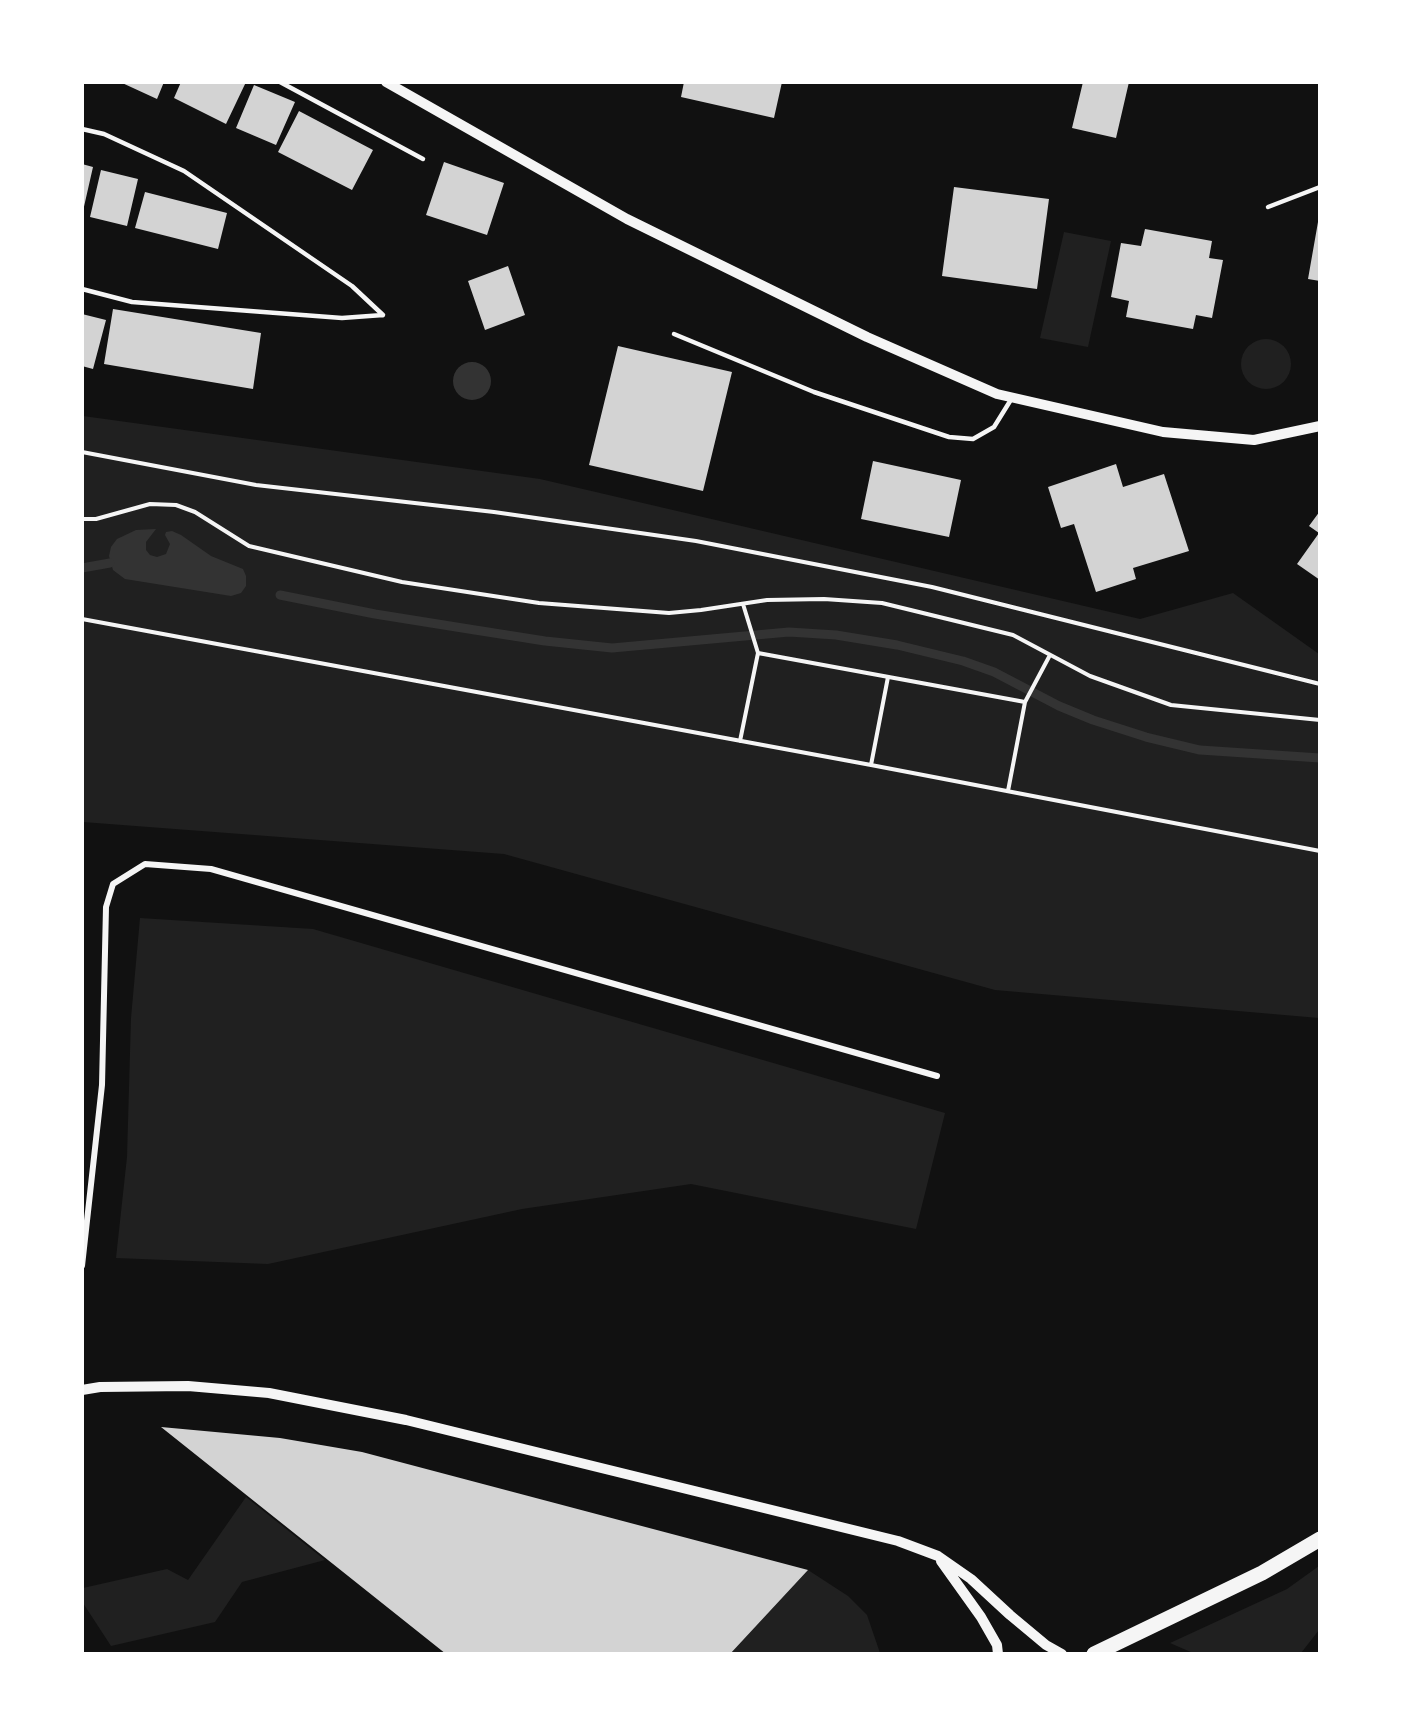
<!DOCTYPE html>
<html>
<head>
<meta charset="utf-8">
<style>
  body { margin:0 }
  #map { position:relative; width:1402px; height:1736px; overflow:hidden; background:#111; font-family:"Zilla Slab",serif }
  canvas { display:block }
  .frame { position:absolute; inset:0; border:84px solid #fff; pointer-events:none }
</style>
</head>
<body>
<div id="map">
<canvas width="1402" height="1736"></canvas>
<div class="frame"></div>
</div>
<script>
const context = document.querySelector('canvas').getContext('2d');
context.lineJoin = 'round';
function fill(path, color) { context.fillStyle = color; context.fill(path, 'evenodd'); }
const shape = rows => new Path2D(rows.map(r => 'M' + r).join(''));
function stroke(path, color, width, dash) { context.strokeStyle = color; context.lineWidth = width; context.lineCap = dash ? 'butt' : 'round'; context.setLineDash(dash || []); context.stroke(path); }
fill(shape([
  [1064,232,1111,241,1088,347,1040,338],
  '1241 364a25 25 0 1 1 50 0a25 25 0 1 1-50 0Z',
  [83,416,540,479,1140,619,1233,593,1319,654,1319,1018,995,990,504,854,83,822],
  [140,918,313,929,945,1113,916,1229,691,1184,522,1209,268,1264,116,1258,127,1157,131,1018],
  [246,1497,325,1560,242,1582,215,1622,111,1646,83,1603,83,1588,167,1569,188,1580],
  [1319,1566,1319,1630,1301,1653,1193,1653,1170,1643,1287,1589],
  [808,1570,848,1596,867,1615,880,1653,730,1654]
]), '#202020');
fill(shape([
  '453 381a19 19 0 1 1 38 0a19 19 0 1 1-38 0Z',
  [156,529,146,542,146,550,150,555,157,557,166,554,170,544,165,535,166,532,172,531,181,535,211,556,243,569,246,576,246,586,241,593,231,596,125,579,113,570,109,556,111,547,117,539,136,530]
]), '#333');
stroke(shape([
  [82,568,110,563],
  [280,595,375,614,475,630,545,641,612,648,789,632,836,635,897,645,963,661,994,672,1059,706,1093,720,1146,737,1200,750,1320,758]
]), '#333', 9);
fill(shape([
  [120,82,164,82,157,99],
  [181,82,246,82,226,124,174,98],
  [684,82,782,82,774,118,681,97],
  [1083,82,1129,82,1116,138,1072,128],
  [254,85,295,102,276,145,236,128],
  [299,111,373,150,352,190,278,152],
  [444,162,504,183,487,235,426,215],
  [82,164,93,167,83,211,82,211],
  [101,170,138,179,127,226,90,217],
  [954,187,1049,199,1037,289,942,276],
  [145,192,227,213,218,249,135,228],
  [1318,222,1320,222,1320,281,1308,279],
  [1145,229,1212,241,1209,258,1223,260,1212,318,1196,315,1193,329,1126,317,1129,301,1111,297,1121,243,1141,246],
  [508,266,525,315,485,330,468,281],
  [113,309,261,333,253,389,104,364],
  [82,314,106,320,93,369,82,366],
  [618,346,732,372,703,491,589,465],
  [873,461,961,480,949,537,861,519],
  [1116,464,1123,487,1164,474,1189,551,1133,568,1136,579,1096,592,1074,524,1061,528,1048,487],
  [1320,511,1320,580,1297,564,1319,533,1309,526],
  [161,1427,280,1438,362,1452,808,1570,730,1654,446,1654]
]), '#d3d3d3');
stroke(shape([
  [82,452,256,485,494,512,696,541,932,587,1320,684],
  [82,519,96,519,150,504,176,505,195,512,249,546,402,582,539,603,669,613,701,610,767,600,824,599,882,603,1013,635,1090,676,1171,705,1320,720],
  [743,604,758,653],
  [82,619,871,765,1320,851],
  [740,741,758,653,1025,702],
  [871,765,888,677],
  [1008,791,1025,702,1050,655]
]), '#f5f5f5', 4);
stroke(shape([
  [280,82,423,159],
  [82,129,104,134,184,171,352,286,383,315],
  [1268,207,1320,187],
  [82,289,132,302,342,318,383,315],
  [674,334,814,392,949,437,973,439,994,427,1012,398]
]), '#f5f5f5', 4.5);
stroke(shape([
  [82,1266,102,1085,106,907,113,884,145,864,211,869,937,1076]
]), '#f5f5f5', 6);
stroke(shape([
  [386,82,627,219,867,337,997,394,1163,432,1254,440,1320,426],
  [82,1390,100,1387,188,1386,269,1393,406,1420,898,1541,938,1556,971,1579,1010,1615,1046,1645,1062,1654],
  [941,1561,981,1617,997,1645,998,1654]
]), '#f5f5f5', 10);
stroke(shape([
  [1094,1654,1262,1573,1320,1539]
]), '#f5f5f5', 15);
</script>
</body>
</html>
